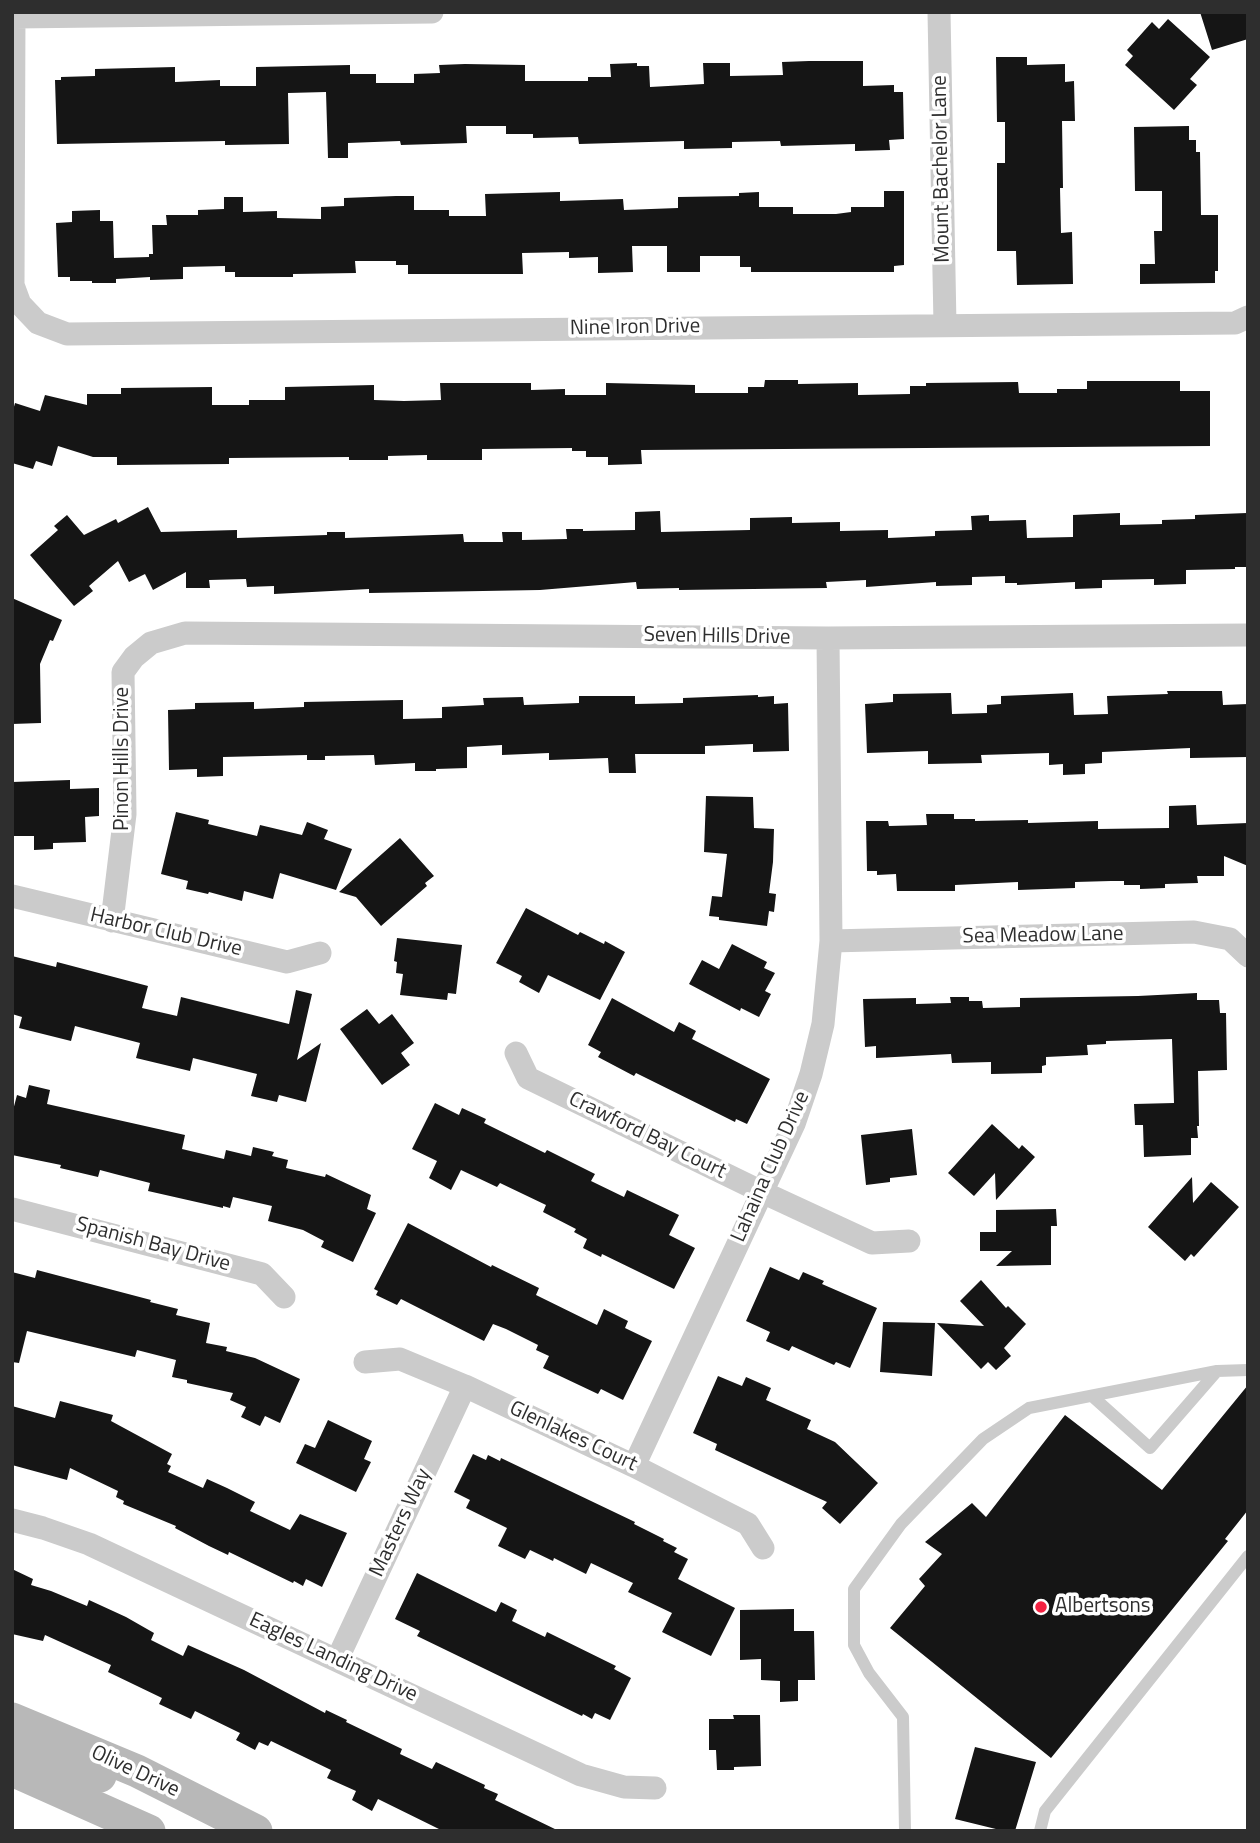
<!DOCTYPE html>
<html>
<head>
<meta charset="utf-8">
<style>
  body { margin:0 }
  #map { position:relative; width:1260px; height:1843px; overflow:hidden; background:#fff; font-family:"Titillium Web",sans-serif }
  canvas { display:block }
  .frame { position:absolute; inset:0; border:14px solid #2e2e2e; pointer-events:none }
</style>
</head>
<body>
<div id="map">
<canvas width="1260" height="1843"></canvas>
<div class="frame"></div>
</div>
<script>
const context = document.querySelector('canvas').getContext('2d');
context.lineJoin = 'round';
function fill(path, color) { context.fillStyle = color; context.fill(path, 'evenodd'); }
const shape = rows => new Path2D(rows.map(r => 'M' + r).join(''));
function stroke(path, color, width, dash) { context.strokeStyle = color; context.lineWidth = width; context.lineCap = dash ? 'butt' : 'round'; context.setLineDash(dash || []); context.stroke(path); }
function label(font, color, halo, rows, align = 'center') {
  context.font = font + ' "Titillium Web",sans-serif'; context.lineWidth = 7; context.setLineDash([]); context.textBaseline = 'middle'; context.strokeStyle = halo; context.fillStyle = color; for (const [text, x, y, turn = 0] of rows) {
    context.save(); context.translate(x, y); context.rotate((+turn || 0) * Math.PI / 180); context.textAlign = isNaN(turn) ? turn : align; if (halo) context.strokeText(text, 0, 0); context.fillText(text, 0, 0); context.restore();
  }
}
fill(shape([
  [1200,12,1248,12,1248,39,1212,50],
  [1168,19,1210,57,1190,79,1197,85,1174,110,1125,65,1133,56,1127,50,1152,22,1159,29],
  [996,57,1027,57,1027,65,1065,64,1065,82,1074,81,1075,121,1062,121,1063,188,1060,188,1061,233,1072,232,1073,284,1017,285,1016,251,997,251,997,163,1005,163,1005,122,997,122],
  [809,61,863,61,863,86,894,85,894,92,903,92,904,139,889,140,890,150,855,151,855,144,781,146,780,141,732,142,732,148,684,149,684,141,579,144,578,137,533,138,533,134,506,134,506,126,466,126,467,143,401,145,400,141,348,143,348,158,328,158,326,92,288,93,289,144,225,145,225,141,57,144,55,80,61,80,61,77,95,76,95,69,175,67,175,82,220,80,220,86,256,86,256,67,350,65,350,74,376,74,376,83,414,83,414,74,440,73,439,65,465,64,525,65,525,81,588,81,588,77,611,77,610,64,637,63,637,66,649,66,650,87,704,84,703,63,730,63,730,76,783,75,782,62],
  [1189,126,1189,140,1196,140,1196,152,1200,152,1201,215,1218,215,1218,271,1215,271,1215,283,1140,284,1140,264,1155,264,1154,231,1162,231,1162,191,1135,191,1134,127],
  [884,191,904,191,904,265,894,266,894,272,751,272,751,267,740,267,740,256,700,256,700,272,667,272,667,246,632,246,633,272,598,273,598,257,569,258,569,252,522,253,523,274,408,274,408,265,396,265,396,261,355,261,356,273,293,274,293,277,235,277,235,272,225,272,225,266,183,267,183,279,150,280,150,277,116,279,116,283,92,283,92,281,70,281,70,277,58,277,56,223,72,222,72,211,100,210,100,221,113,221,114,258,149,257,149,254,153,254,152,225,167,225,166,215,198,215,198,210,224,209,224,197,243,197,243,212,277,211,277,218,321,219,321,207,344,206,344,198,396,196,414,196,414,210,449,210,449,216,486,216,485,194,560,192,560,201,623,199,624,210,678,208,678,197,739,196,739,193,759,192,759,207,793,207,793,214,836,214,851,212,851,207,884,207],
  [765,380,798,380,798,384,858,383,858,395,910,394,910,386,926,386,926,383,1018,382,1019,393,1057,393,1057,389,1087,389,1087,381,1180,381,1180,391,1210,391,1210,446,641,450,642,464,608,465,608,457,586,457,586,451,572,451,572,448,482,449,482,460,427,460,427,455,388,456,388,460,349,460,349,457,229,458,229,464,117,465,117,457,93,457,58,446,52,466,36,461,33,469,12,463,12,414,15,403,40,411,45,395,87,405,87,394,121,394,121,388,212,387,212,405,249,405,249,400,285,400,285,387,374,385,374,400,404,401,441,400,440,383,531,383,531,390,565,389,565,395,606,395,606,383,695,385,695,393,748,393,748,387,764,387],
  [148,507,161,532,237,530,237,538,327,535,327,532,345,532,345,538,463,534,464,542,503,542,502,532,522,532,522,540,567,539,566,529,583,529,583,531,635,530,635,512,660,511,661,532,750,530,750,518,792,517,792,523,840,522,840,531,888,530,888,538,935,536,935,531,972,530,971,516,989,515,989,521,1026,520,1027,538,1073,537,1073,515,1120,513,1120,525,1162,524,1162,520,1195,519,1195,515,1247,513,1248,567,1235,567,1235,569,1186,570,1186,584,1154,585,1154,579,1102,580,1102,588,1075,589,1075,582,1017,585,1017,583,1005,583,1005,576,972,577,972,585,936,586,936,582,866,587,866,580,826,582,827,588,679,590,679,588,637,589,636,582,540,590,369,593,369,589,274,594,274,586,247,587,246,579,209,580,210,588,186,588,186,572,153,590,145,574,129,582,118,561,89,586,93,591,74,606,30,555,58,530,54,526,67,515,84,535,116,519,118,523],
  [12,598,62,620,53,641,50,640,40,664,41,723,12,724],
  [1167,691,1222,691,1223,705,1248,704,1248,757,1190,758,1190,748,1102,752,1102,763,1085,764,1085,774,1063,775,1063,764,1049,765,1049,753,981,755,982,763,928,764,928,751,867,753,865,704,893,702,893,694,951,693,952,714,987,713,987,705,1001,704,1001,696,1073,693,1074,715,1108,714,1107,696,1168,694],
  [758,695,758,697,774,696,774,704,788,703,789,751,753,752,753,744,705,746,705,754,635,754,636,773,609,773,608,758,549,760,549,753,502,755,502,745,467,747,467,768,436,769,436,771,415,771,415,763,375,765,374,755,325,756,325,760,307,760,307,755,223,757,223,776,197,777,197,769,169,770,168,710,195,709,195,703,254,702,254,709,304,707,304,702,403,700,403,719,442,718,442,707,484,705,483,698,523,697,524,705,579,703,579,696,635,696,635,704,683,703,683,698],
  [70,780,70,789,99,788,99,816,85,817,86,842,53,843,53,849,34,850,34,836,12,836,12,782],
  [706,796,753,797,754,828,774,829,773,862,769,893,776,894,774,912,769,911,767,926,719,920,719,917,709,916,712,896,722,897,727,854,704,852],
  [1196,805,1197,825,1248,823,1248,866,1224,856,1224,876,1197,876,1198,883,1165,884,1165,888,1140,889,1140,885,1124,885,1124,881,1111,881,1075,882,1075,888,1018,890,1018,882,955,885,955,891,897,891,896,874,877,875,877,871,867,871,866,821,888,821,889,826,927,825,926,814,954,814,954,819,975,819,975,821,1028,820,1028,823,1098,821,1098,829,1169,828,1169,806],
  [176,812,209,820,208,824,257,836,260,825,302,835,307,822,328,830,324,839,352,849,336,890,280,873,273,899,244,891,242,901,209,892,208,894,186,889,188,881,161,874],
  [400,838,434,876,425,883,427,886,381,926,356,897,339,892],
  [526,908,578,935,580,932,604,944,605,941,625,952,600,1000,548,975,539,993,519,982,522,976,496,963],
  [397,938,462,945,456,994,448,993,447,1000,400,995,403,974,396,973,397,962,394,961],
  [732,944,767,962,764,968,775,973,765,991,771,994,759,1017,741,1008,740,1011,689,984,702,960,719,969],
  [12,956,56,967,57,962,148,986,142,1008,177,1016,181,997,289,1024,296,990,312,994,297,1060,321,1043,306,1102,279,1095,277,1102,251,1096,257,1074,193,1058,190,1071,136,1058,140,1043,75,1026,71,1041,19,1028,22,1017,12,1014],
  [1197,993,1197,1000,1219,1000,1220,1013,1226,1013,1227,1070,1198,1071,1199,1126,1197,1126,1198,1138,1191,1138,1191,1155,1144,1157,1143,1125,1135,1125,1134,1104,1174,1103,1172,1039,1106,1041,1106,1044,1087,1045,1088,1055,1046,1057,1046,1065,1042,1066,1042,1073,991,1074,991,1062,952,1063,951,1054,876,1058,876,1046,865,1047,863,999,916,998,916,1004,951,1003,950,997,969,997,969,1001,982,1001,983,1008,1020,1007,1020,998,1138,996],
  [612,998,674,1032,679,1022,696,1031,692,1039,770,1079,747,1124,736,1119,735,1122,636,1073,634,1076,598,1057,601,1052,588,1045],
  [367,1009,379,1024,392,1014,414,1043,401,1053,410,1065,382,1085,340,1029],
  [29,1085,50,1090,47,1104,185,1135,182,1149,224,1159,226,1150,251,1156,253,1147,274,1152,272,1156,288,1160,286,1168,325,1177,326,1174,371,1195,367,1209,376,1213,353,1262,321,1247,324,1241,303,1230,268,1221,272,1206,233,1197,230,1208,223,1206,223,1208,148,1191,150,1183,115,1174,100,1170,98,1177,60,1168,61,1165,12,1155,12,1114,17,1095,26,1098],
  [435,1103,459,1115,462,1108,486,1119,484,1123,545,1153,547,1150,595,1174,591,1181,624,1197,627,1190,679,1215,669,1235,695,1248,674,1289,602,1254,601,1257,583,1248,587,1239,574,1232,576,1229,543,1212,546,1205,500,1183,497,1187,461,1170,451,1190,429,1178,437,1161,412,1149],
  [992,1124,1019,1149,1022,1145,1035,1157,996,1200,995,1173,974,1196,948,1173],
  [912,1129,917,1175,890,1178,890,1182,866,1185,861,1135],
  [1192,1177,1193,1203,1211,1182,1239,1207,1194,1257,1191,1254,1185,1261,1148,1227],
  [1056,1209,1057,1226,1051,1226,1051,1265,996,1266,1012,1251,980,1251,980,1232,996,1232,996,1210],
  [408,1223,491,1267,492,1265,539,1288,536,1295,597,1325,604,1309,628,1321,625,1328,652,1341,623,1400,601,1389,598,1394,543,1368,549,1356,536,1350,538,1345,506,1329,493,1324,484,1341,401,1299,397,1305,376,1295,378,1291,374,1289],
  [770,1267,799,1280,803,1272,824,1281,822,1284,877,1308,850,1368,836,1362,834,1365,792,1346,789,1351,766,1341,770,1332,746,1321],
  [37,1270,151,1300,150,1302,178,1309,176,1315,210,1323,206,1343,227,1347,226,1351,255,1358,300,1379,280,1423,265,1416,260,1426,241,1417,246,1407,230,1400,233,1393,187,1383,187,1380,172,1377,176,1360,137,1350,135,1357,27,1331,19,1363,12,1362,12,1272,35,1278],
  [981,1280,1006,1308,1008,1306,1026,1324,1004,1348,1011,1356,996,1370,988,1362,981,1369,937,1323,984,1326,960,1301],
  [883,1322,935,1323,932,1376,880,1372],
  [718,1376,742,1386,746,1377,771,1388,766,1400,811,1420,807,1429,835,1442,878,1483,840,1524,822,1508,827,1502,715,1450,717,1444,693,1433],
  [1248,1385,1248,1510,1225,1539,1228,1541,1051,1758,890,1628,925,1586,919,1579,942,1554,925,1542,972,1503,986,1517,1065,1415,1162,1490],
  [60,1401,113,1415,111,1421,172,1454,167,1464,171,1466,168,1472,203,1488,207,1479,227,1488,255,1502,250,1511,290,1530,300,1514,347,1533,322,1587,306,1579,303,1586,294,1581,293,1583,229,1552,228,1555,209,1546,175,1528,176,1526,123,1504,124,1501,116,1497,118,1491,70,1468,67,1480,12,1465,12,1406,55,1418],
  [328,1420,372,1441,364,1459,371,1462,356,1492,296,1463,305,1444,315,1448],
  [473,1454,486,1460,488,1455,500,1461,501,1458,635,1522,634,1524,664,1539,663,1541,677,1548,674,1552,688,1559,678,1579,735,1608,711,1656,662,1632,672,1613,628,1592,633,1583,591,1563,586,1574,554,1558,553,1561,530,1550,525,1559,498,1546,507,1528,466,1508,470,1500,454,1492],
  [12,1569,33,1579,31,1585,51,1591,87,1606,89,1600,126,1617,154,1633,151,1640,183,1656,188,1645,244,1670,325,1713,326,1710,347,1720,346,1722,402,1749,400,1754,432,1769,436,1762,485,1785,484,1788,498,1794,495,1800,559,1831,443,1831,378,1799,372,1811,352,1800,356,1791,327,1778,331,1770,271,1741,268,1746,259,1742,255,1750,236,1740,240,1733,195,1711,191,1719,159,1704,162,1698,108,1672,111,1665,45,1635,43,1641,12,1634],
  [417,1573,496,1612,501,1602,517,1610,512,1621,545,1637,547,1632,616,1666,614,1669,631,1678,610,1720,595,1713,592,1719,583,1714,582,1716,417,1636,420,1631,395,1619],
  [794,1609,794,1631,814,1631,815,1680,798,1680,798,1701,780,1702,780,1681,761,1680,761,1659,740,1660,740,1610],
  [733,1715,760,1715,761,1766,734,1767,734,1770,717,1770,716,1750,709,1750,709,1719,734,1719],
  [975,1747,1036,1762,1015,1831,1004,1831,955,1819]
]), '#151515');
stroke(shape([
  [1092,1396,1150,1448,1217,1371],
  [905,1831,903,1717,869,1673,854,1645,854,1589,901,1524,983,1439,1029,1408,1217,1371,1248,1370],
  [1040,1831,1045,1811,1248,1556]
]), '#cbcbcb', 12);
stroke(shape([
  [14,12,13,285,20,304,38,323,67,334,1235,323,1248,317],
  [939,12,945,325],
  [15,17,432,12],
  [12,896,287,962,320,953],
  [112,921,125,814,123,672,134,657,151,643,185,633,828,638,1248,635],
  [831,941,1194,932,1230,939,1248,956],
  [516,1053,528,1078,762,1192,872,1243,909,1241],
  [12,1209,262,1274,284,1297],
  [365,1362,400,1359,465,1386,634,1466,748,1524,763,1548],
  [634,1466,794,1124,811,1074,823,1024,831,941,828,638],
  [12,1520,43,1528,89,1544,581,1775,624,1787,655,1788],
  [337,1660,465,1386]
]), '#cbcbcb', 23);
stroke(shape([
  [12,1719,137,1771,256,1831],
  [12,1750,32,1753,100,1776],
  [12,1770,149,1831]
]), '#b8b8b8', 33);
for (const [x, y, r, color] of [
  [1041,1607,7,"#f42141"]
]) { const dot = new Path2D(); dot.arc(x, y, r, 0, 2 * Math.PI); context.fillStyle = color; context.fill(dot); stroke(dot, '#fff', 2.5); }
label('21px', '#2e2e2e', '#fff', [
  ["Mount Bachelor Lane",942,169,-91],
  ["Nine Iron Drive",635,328,-1],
  ["Seven Hills Drive",717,637,1],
  ["Pinon Hills Drive",123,759,-90],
  ["Harbor Club Drive",166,933,13],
  ["Sea Meadow Lane",1043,936,-1],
  ["Crawford Bay Court",647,1136,26],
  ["Lahaina Club Drive",771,1167,-66],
  ["Spanish Bay Drive",153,1245,15],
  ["Glenlakes Court",573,1437,25],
  ["Masters Way",401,1523,-65],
  ["Eagles Landing Drive",333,1658,25],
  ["Olive Drive",135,1772,25]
]);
label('21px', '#2e2e2e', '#fff', [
  ["Albertsons",1055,1607]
], 'left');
</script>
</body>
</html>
